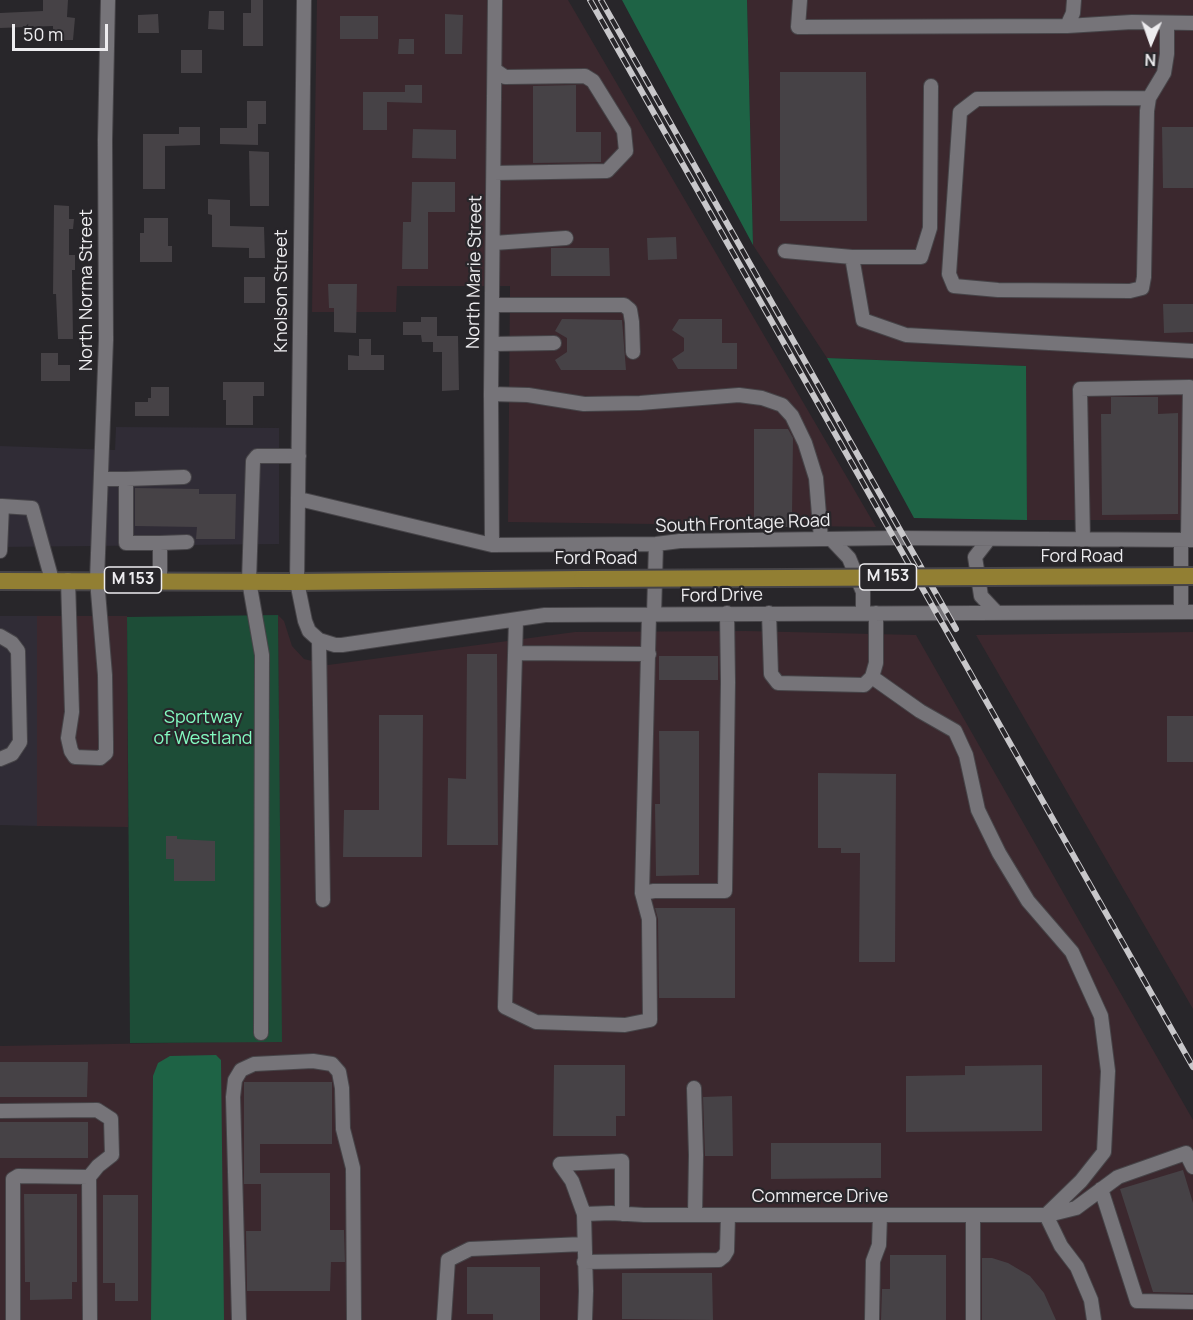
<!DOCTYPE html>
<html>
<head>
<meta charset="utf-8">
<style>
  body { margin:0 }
  #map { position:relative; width:1193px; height:1320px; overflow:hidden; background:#28262a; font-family:Manrope,sans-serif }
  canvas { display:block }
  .north { position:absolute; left:1121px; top:12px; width:60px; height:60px; -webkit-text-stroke:4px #28262a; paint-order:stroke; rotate:182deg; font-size:16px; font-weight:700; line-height:24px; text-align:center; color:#edecef }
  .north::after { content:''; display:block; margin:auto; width:21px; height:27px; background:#edecef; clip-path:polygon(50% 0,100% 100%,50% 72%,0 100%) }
  .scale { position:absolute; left:12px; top:24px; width:96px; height:27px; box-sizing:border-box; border:3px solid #edecef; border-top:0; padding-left:8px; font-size:18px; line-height:21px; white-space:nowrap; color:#edecef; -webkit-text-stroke:4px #28262a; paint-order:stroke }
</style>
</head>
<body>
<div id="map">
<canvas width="1193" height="1320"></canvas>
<div class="north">N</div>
<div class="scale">50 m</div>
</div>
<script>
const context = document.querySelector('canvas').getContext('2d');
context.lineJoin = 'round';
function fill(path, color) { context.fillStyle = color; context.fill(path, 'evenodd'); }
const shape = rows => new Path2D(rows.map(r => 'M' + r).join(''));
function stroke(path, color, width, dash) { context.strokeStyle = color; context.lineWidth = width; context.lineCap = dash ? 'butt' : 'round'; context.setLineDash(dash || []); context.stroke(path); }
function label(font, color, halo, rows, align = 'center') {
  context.font = font + ' Manrope,sans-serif'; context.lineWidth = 4.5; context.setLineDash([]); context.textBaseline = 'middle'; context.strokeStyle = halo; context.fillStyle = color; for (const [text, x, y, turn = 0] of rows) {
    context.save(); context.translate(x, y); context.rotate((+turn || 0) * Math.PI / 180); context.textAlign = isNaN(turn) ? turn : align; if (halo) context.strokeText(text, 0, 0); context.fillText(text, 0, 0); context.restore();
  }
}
fill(shape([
  [116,427,279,428,279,544,0,547,0,446,115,450],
  [0,616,37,616,37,826,0,825]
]), '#302c36');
fill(shape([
  [317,0,568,0,876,527,508,522,510,286,397,286,396,312,312,312],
  [747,0,1193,0,1193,520,1027,520,1025,366,827,358,753,245],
  [278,615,284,621,292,646,304,659,328,665,575,632,746,631,916,635,1193,1120,1193,1320,0,1320,0,1046,281,1041],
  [37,616,127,616,128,827,37,826],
  [1193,632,1193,1009,976,635]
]), '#3b282e');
fill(shape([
  [278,615,282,1042,130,1043,127,617]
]), '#1d4d37');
fill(shape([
  [622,0,747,0,753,245],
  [827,358,1026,366,1027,520,914,518],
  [216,1055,221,1060,224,1320,151,1320,153,1076,158,1063,170,1056]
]), '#1e6345');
fill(shape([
  [43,0,68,0,67,17,75,18,73,40,53,40,53,26,0,28,0,13,43,11],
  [251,0,263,0,263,46,243,46,243,13,251,13],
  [209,11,224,11,224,30,208,29],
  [158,14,159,33,138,33,138,15],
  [445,14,463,15,462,54,445,54],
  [340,16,378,16,378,39,340,39],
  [399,39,414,39,414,54,398,54],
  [181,50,202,50,202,73,181,73],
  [780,72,866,72,867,221,780,221],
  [405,85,422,85,422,103,387,102,387,130,363,130,363,92,405,92],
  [576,85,576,132,601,132,601,162,533,163,533,86],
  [247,101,266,101,266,124,258,124,258,145,220,144,220,128,247,128],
  [179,127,200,127,200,145,165,146,165,189,143,189,143,134,179,134],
  [1162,127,1193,127,1193,188,1163,188],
  [413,129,456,130,456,159,412,158],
  [249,151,269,152,269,206,250,206],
  [412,182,455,182,455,212,428,212,428,269,402,269,403,222,411,222],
  [208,199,230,200,230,226,264,227,265,258,249,258,249,248,212,247,212,215,208,214],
  [54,205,69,206,69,219,74,219,73,229,69,229,69,255,75,255,75,270,72,270,73,339,58,339,56,294,53,294],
  [144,218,168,218,168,246,172,246,172,262,140,262,140,233,144,233],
  [676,237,677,259,648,260,647,238],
  [551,248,609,248,610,276,551,276],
  [244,277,265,277,265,303,244,303],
  [328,284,357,284,356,333,334,332,334,308,329,308],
  [1163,304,1193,304,1193,332,1164,333],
  [421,317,437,317,437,336,458,336,459,390,442,391,442,352,433,352,433,342,422,342,421,335,403,335,403,322,421,322],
  [562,319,622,320,626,370,561,370,555,360,567,352,567,338,555,331],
  [679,319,722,319,722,343,737,343,737,369,678,369,672,359,684,351,684,338,672,330],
  [359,339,371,339,371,355,384,355,384,370,348,370,348,355,359,356],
  [41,353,58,353,58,365,70,365,70,381,41,381],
  [223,382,264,382,264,396,253,396,253,425,226,425,226,400,223,400],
  [151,387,169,387,169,416,135,416,135,402,148,402,148,398,151,398],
  [1111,397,1158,397,1158,414,1178,413,1178,514,1102,515,1101,414,1111,414],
  [754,429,788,429,793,438,792,515,790,515,790,527,754,527],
  [135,488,199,489,199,494,236,494,235,539,196,539,197,527,135,526],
  [467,654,497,654,498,845,447,845,448,778,466,779],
  [659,656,718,656,718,680,659,680],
  [379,715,423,715,422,857,343,857,344,810,379,810],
  [1167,716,1193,716,1193,762,1167,762],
  [659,731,699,731,699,875,656,876,655,804,660,804],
  [818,773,896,774,895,962,859,962,860,853,841,853,841,848,818,848],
  [166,836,177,836,177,839,215,841,215,881,174,881,174,859,166,859],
  [655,908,735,908,735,998,659,998,658,919],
  [0,1062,88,1062,87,1097,0,1097],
  [554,1065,625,1065,625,1116,616,1116,616,1136,553,1136],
  [1042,1065,1042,1131,906,1132,906,1076,965,1075,965,1066],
  [244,1082,332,1082,332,1144,260,1144,260,1173,330,1173,330,1230,344,1230,345,1262,331,1262,330,1291,247,1291,246,1231,261,1231,261,1184,244,1184],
  [732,1096,733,1156,705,1156,703,1097],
  [0,1122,88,1122,88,1158,0,1158],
  [771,1143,881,1143,881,1178,771,1179],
  [1183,1170,1193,1203,1193,1293,1153,1292,1120,1189],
  [24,1194,77,1194,77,1282,72,1282,72,1299,30,1300,30,1282,25,1282],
  [103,1195,138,1195,138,1301,115,1301,115,1283,103,1283],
  [890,1255,946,1255,946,1320,881,1320,882,1289,890,1289],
  [982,1258,992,1258,1008,1263,1030,1276,1044,1293,1056,1320,982,1320],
  [467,1267,540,1267,540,1320,493,1320,493,1314,467,1314],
  [622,1273,712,1273,713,1320,622,1319]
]), '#464246');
const minor = shape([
  [304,0,297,582,305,621,309,631,319,640,335,645,342,645,545,615,1193,612],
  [800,0,798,27,1067,26,1073,13,1074,0],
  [1067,26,1132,22,1193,23],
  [931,86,930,228,921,257,852,257,863,320,906,335,1193,351],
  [1149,98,977,99,960,112,949,274,954,286,998,290,1130,291,1142,288,1144,277,1147,111,1149,98,1164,73,1167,54,1167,23],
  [494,173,607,171,626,151,624,131,593,81,585,76,505,77,495,70],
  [494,243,566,238],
  [785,251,852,257],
  [492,305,624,305,630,310,632,322,633,352],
  [492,344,554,343],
  [491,394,528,395,584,404,640,403,739,395,762,398,782,405,792,416,805,443,816,478,821,539],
  [101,479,126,479,126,543,160,543,160,580],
  [126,479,184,477],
  [299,499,492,545,656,544,680,541,894,538,1193,540],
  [0,506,2,506,0,551],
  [2,506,32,508,52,580],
  [831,539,849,558,863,592,863,612],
  [989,539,975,557,981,596,997,613],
  [1083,540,1080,389,1190,387,1188,540],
  [160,543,187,542],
  [492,545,491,394,495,0],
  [68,580,72,712,68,738,71,751,75,757,100,758,106,753,106,742,105,675,97,580,106,340,105,140,108,0],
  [1181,612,1181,540],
  [769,613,771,674,778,683,864,685,872,677,876,663,876,613],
  [654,615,656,544],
  [516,620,505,1007,536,1022,625,1025,650,1020,649,919,642,893,649,615],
  [0,636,12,643,18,651,20,742,12,754,0,759],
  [319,640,323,900],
  [515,653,649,654],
  [872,677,920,711,955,731,966,755,978,810,999,853,1028,901,1072,952,1101,1016,1108,1071,1104,1152,1081,1181,1046,1215],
  [642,893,654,891,725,891,728,682,727,613],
  [261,1033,262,655,249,581,253,461,257,456,299,456],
  [694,1088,696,1155,695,1215],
  [0,1111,97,1110,111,1119,112,1155,98,1166,89,1177,90,1320],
  [1101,1189,1137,1301,1193,1302],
  [584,1214,572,1181,560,1164,622,1161,622,1214],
  [973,1215,973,1320],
  [1048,1215,1076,1208,1118,1177,1186,1153,1193,1167],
  [584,1262,719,1260,724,1256,727,1251,728,1215],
  [13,1320,13,1179,18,1176,89,1177],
  [239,1320,233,1097,235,1080,241,1070,254,1064,313,1061,332,1064,339,1072,342,1088,343,1129,353,1168,354,1320],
  [444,1320,448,1260,470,1249,584,1244],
  [585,1320,586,1291,584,1214,611,1213,644,1215,1046,1215,1061,1246,1077,1267,1091,1300,1094,1320],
  [872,1320,873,1261,879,1245,880,1215]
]);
const major = shape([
  [0,581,297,582,582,579]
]);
stroke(minor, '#464448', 16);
stroke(major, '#464448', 20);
stroke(minor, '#767479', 14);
stroke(major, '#927f33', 16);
const rail = shape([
  [590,0,1193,1067],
  [601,0,956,629]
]);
stroke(rail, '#c8c7ca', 6);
stroke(rail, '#28262a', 4, [11]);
const majorBridge = shape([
  [582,579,1193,576]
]);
stroke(majorBridge, '#464448', 20, []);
stroke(majorBridge, '#927f33', 16);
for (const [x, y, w] of [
  [888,577,57],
  [133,580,57]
]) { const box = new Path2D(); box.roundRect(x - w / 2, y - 13, w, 26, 4.5); context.fillStyle = '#28262a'; context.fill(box); stroke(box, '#edecef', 1.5); }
label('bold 16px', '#edecef', null, [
  ["M 153",888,577],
  ["M 153",133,580]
]);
label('18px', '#edecef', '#28262a', [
  ["North Marie Street",475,272,-89],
  ["North Norma Street",87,290,-90],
  ["Knolson Street",282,291,-90],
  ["South Frontage Road",743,524,-2],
  ["Ford Road",1082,557],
  ["Ford Road",596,559],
  ["Ford Drive",722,596,-1],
  ["Commerce Drive",820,1197]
]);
label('18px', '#83fac0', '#28262a', [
  ["Sportway",203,718],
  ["of Westland",203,739]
]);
</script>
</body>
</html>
